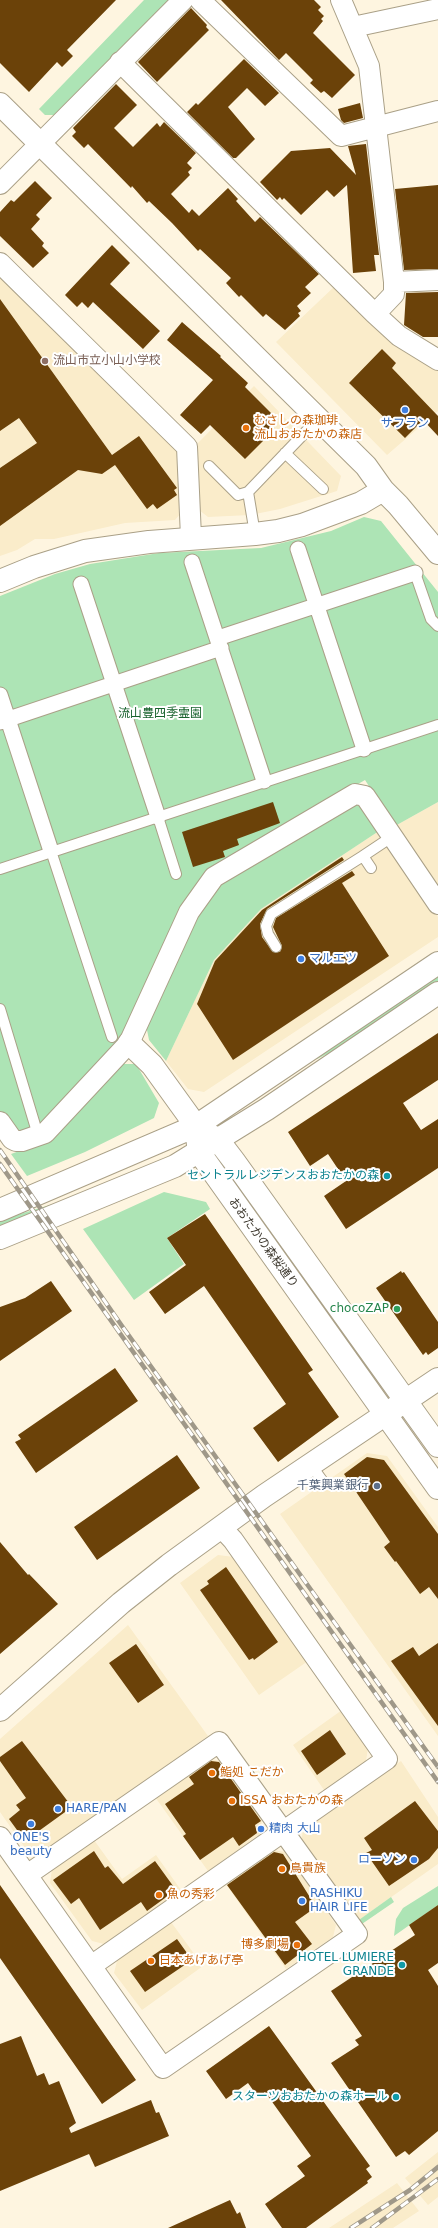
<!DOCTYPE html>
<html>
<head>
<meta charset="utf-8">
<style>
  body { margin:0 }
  canvas { display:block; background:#fef5e0 }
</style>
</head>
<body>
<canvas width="438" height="2228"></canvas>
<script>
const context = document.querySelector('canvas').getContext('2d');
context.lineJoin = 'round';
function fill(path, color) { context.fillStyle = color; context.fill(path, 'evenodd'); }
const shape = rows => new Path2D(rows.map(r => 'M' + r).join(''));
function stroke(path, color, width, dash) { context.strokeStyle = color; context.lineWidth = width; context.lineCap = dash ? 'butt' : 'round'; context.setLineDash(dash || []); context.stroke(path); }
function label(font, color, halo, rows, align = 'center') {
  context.font = font + ' "DejaVu Sans","Noto Sans JP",sans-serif'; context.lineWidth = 4; context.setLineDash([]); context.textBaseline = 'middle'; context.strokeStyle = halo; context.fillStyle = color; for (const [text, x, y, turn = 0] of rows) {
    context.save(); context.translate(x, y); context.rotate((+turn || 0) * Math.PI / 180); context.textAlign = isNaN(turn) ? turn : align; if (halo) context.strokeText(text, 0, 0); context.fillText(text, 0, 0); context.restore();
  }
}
fill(shape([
  [0,272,178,449,182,512,175,520,125,523,54,539,35,539,17,550,0,556],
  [336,285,438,369,438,411,387,455,276,342],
  [254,386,341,476,337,491,280,509,250,515,208,517,199,510,198,443],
  [438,802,438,890,395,826],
  [379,831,438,917,438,937,204,1092,188,1089,166,1061,214,960,261,909],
  [367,1453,387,1456,438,1527,438,1736,280,1514],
  [218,1555,234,1557,308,1661,259,1695,180,1583],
  [128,1625,208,1736,42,1854,28,1852,0,1812,0,1739],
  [342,1710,368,1748,366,1761,324,1790,293,1745],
  [207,1759,221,1761,262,1820,260,1834,208,1871,155,1797],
  [401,1761,438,1817,438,1864,356,1922,301,1843,303,1830],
  [94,1840,122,1879,156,1855,181,1890,104,1944,92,1941,50,1883,52,1869],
  [272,1850,286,1852,336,1925,333,1937,286,1969,225,1883],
  [171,1922,203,1966,142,2010,114,1973,117,1961],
  [438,2152,438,2197,428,2205,405,2178],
  [397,2183,419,2211,393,2228,329,2228]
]), '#faecca');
fill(shape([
  [144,0,170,0,56,115,45,115,39,109],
  [364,517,381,521,438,592,438,802,395,826,365,780,225,861,115,1047,39,1129,22,1135,0,1113,0,596,55,574,90,564,159,553,261,548,331,531],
  [353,804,364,807,379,831,261,909,214,960,166,1061,149,1040,146,1025,194,914,217,886],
  [438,972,438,985,365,1035,317,1059,315,1057],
  [121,1064,136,1064,159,1103,154,1118,85,1152,27,1176,11,1154,48,1141],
  [164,1192,206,1202,210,1209,167,1238,184,1264,134,1300,83,1229],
  [63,1201,0,1229,0,1220],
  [438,1886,438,1905,394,1936,396,1919,403,1908],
  [391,1897,394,1902,359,1926,356,1922]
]), '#ade4b5');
fill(shape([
  [0,0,116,0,67,50,73,56,62,67,57,62,29,92,0,63],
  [221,0,314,0,321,7,318,10,324,16,321,19,323,21,313,33,355,75,332,98,324,91,321,93,310,83,313,80,286,53,279,60],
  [191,8,207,25,206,27,209,30,157,82,138,62],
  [244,59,279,93,265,106,247,88,228,107,255,139,236,158,233,158,187,112,196,103,198,105],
  [116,84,137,105,114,128,133,147,157,123,160,127,164,122,196,153,187,163,192,168,188,172,190,175,171,194,189,213,192,209,199,216,228,188,238,199,236,201,255,222,260,217,319,274,305,287,311,293,297,306,301,311,298,313,300,316,285,330,266,314,263,317,241,295,239,297,226,283,231,278,200,249,198,251,172,223,149,201,147,203,132,186,131,188,88,144,84,148,72,136,76,132,73,128],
  [360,103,363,118,344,123,341,120,338,109],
  [366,144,379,255,374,255,376,271,353,273,347,185,334,197,327,190,301,215,284,198,282,200,280,197,277,200,260,182,291,151,330,148,356,175,348,146],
  [35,181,52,198,36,215,40,219,31,229,44,243,42,246,49,253,33,268,0,236,0,212,11,200,14,202],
  [438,185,438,269,404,270,395,189],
  [112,245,130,263,110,284,160,331,143,349,93,302,88,308,82,302,77,307,65,295],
  [438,292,438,337,423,337,404,325,406,293],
  [0,299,112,455,139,436,177,488,174,490,177,495,157,509,153,504,147,509,115,465,102,474,78,470,0,526,0,468,37,443,19,418,0,431],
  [182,322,221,356,220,357,248,383,245,387,277,419,270,426,274,430,245,459,210,425,201,434,180,415,213,380,167,340],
  [382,349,396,363,392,368,438,416,438,436,423,420,405,438,349,383],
  [273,802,280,823,237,839,239,845,223,851,225,857,193,867,182,832],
  [342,857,344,860,267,909,260,924,262,937,273,952,280,952,282,946,273,927,276,918,352,871,355,875,342,883,389,956,233,1060,197,1004,215,961,262,910],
  [438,1033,438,1080,403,1103,421,1130,438,1119,438,1168,346,1229,324,1196,346,1181,328,1154,310,1166,288,1132],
  [205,1214,313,1370,308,1373,339,1417,278,1462,253,1428,286,1404,204,1286,165,1314,149,1292,186,1265,167,1238],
  [401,1271,402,1273,404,1272,438,1322,438,1348,428,1355,426,1352,423,1355,376,1288],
  [51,1281,72,1311,0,1361,0,1307,25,1298],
  [115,1368,138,1401,36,1473,15,1442,21,1439,18,1435],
  [177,1455,200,1488,97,1560,74,1527],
  [367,1457,384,1460,438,1534,438,1599,429,1587,420,1594,396,1561,395,1562,384,1547,390,1542,344,1474],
  [0,1542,28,1575,29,1574,58,1604,0,1654],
  [226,1567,278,1642,254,1660,253,1658,249,1660,200,1590,209,1584,207,1581],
  [438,1643,438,1726,391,1661,413,1647,419,1656],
  [136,1644,164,1685,138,1703,109,1663],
  [330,1730,346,1754,317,1775,301,1751],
  [22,1741,72,1807,25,1841,9,1819,20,1810,16,1805,26,1798,0,1761,0,1757],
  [211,1761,219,1762,261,1821,255,1825,257,1833,239,1846,233,1837,200,1860,183,1836,186,1834,165,1804,194,1784,189,1777],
  [415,1801,438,1831,438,1848,429,1859,389,1886,366,1853,372,1850,364,1838],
  [94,1851,105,1868,108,1866,123,1884,155,1861,176,1890,147,1911,141,1902,100,1930,79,1898,71,1904,53,1880],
  [274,1852,283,1854,316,1907,295,1922,312,1944,285,1965,227,1885],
  [0,1885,136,2080,102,2104,0,1958],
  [438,1905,438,1963,428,1970,438,1986,438,2131,409,2155,405,2151,396,2157,331,2063,359,2045,355,2040,362,2036,331,1991,415,1935,409,1925],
  [177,1939,192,1960,145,1992,130,1971],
  [269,2026,370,2166,366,2169,372,2177,367,2181,368,2183,306,2228,282,2228,265,2204,305,2176,297,2166,311,2156,265,2092,258,2097,248,2083,226,2099,206,2071],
  [21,2036,37,2076,44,2073,49,2085,59,2081,76,2123,69,2128,71,2133,151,2100,156,2113,159,2112,169,2136,95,2167,89,2154,0,2191,0,2044],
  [230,2200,237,2214,240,2212,246,2228,168,2228]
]), '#6b4209');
const service = shape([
  [285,453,323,489],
  [209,466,238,495,248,492],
  [255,534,248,492,319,418],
  [415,573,431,619,438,626],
  [158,817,176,874],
  [51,851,112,1037],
  [371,868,363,856,393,836],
  [0,869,438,725],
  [276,947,268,934,266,926,271,914,363,856],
  [0,1009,38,1135],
  [311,1465,324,1483]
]);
const pedestrian = shape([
  [298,549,364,749],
  [192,562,264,781],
  [81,584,158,817],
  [218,638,415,573],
  [0,695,51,851],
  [0,722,221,648]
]);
const minor = shape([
  [200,0,341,136,438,111],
  [353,27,438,9],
  [120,62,375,314,394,294,394,282,369,66,341,0],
  [0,184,183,0],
  [0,263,187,447,191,537],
  [394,282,438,280],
  [375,314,399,336,438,360],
  [0,1122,12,1139,16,1141,22,1141,45,1133,129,1043,189,912,214,877,355,794,365,796,438,904],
  [0,1837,163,2068,357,1934,219,1742,27,1875],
  [91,1966,387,1759,233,1540,221,1527]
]);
const tertiary = shape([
  [0,104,366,466,383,490,398,505,438,553],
  [0,581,34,567,85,551,149,542,255,534,278,531,302,525,361,503,383,490],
  [129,1043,152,1065,196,1126,218,1140,234,1161,438,1446],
  [197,1137,199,1152,438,1488],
  [0,1210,196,1126,438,963],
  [0,1238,175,1166,267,1109,438,993],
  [0,1710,121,1603,169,1565,264,1496,438,1379]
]);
stroke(service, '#aaa087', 12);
stroke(pedestrian, '#aaa087', 17);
stroke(minor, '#aaa087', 22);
stroke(tertiary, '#aaa087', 24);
stroke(service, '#fff', 10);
stroke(pedestrian, '#fff', 15);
stroke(minor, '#fff', 20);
stroke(tertiary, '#fff', 22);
const rail = shape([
  [0,1150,122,1326,438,1767],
  [0,1164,438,1782],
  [351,2228,410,2190,438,2167],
  [372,2228,438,2179]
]);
stroke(rail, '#9f9889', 4.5);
stroke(rail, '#fff', 3, [9]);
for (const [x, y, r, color] of [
  [45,361,4,"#8d6e63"],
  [405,410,4,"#3f7fe0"],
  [246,428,4,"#e8710a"],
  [301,959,4,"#3f7fe0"],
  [387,1176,4,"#0f9aa8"],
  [397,1309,4,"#2e9e5b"],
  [377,1486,4,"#5c6f8a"],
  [212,1773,4,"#e8710a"],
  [232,1801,4,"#e8710a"],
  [58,1809,4,"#3f7fe0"],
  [31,1824,4,"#3f7fe0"],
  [261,1829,4,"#3f7fe0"],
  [414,1860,4,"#3f7fe0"],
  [282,1869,4,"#e8710a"],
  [159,1895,4,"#e8710a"],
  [302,1901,4,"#3f7fe0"],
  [297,1945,4,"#e8710a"],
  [151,1961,4,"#e8710a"],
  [402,1965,4,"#0f9aa8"],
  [396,2097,4,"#0f9aa8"]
]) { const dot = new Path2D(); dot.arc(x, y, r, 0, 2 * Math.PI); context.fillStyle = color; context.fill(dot); stroke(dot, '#fff', 1.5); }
label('12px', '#785e54', '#fff', [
  ["流山市立小山小学校",53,361]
], 'left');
label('12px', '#c56008', '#fff', [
  ["むさしの森珈琲",254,421],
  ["流山おおたかの森店",254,435],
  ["鮨処 こだか",220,1773],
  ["ISSA おおたかの森",240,1801],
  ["鳥貴族",290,1869],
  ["魚の秀彩",167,1895],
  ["博多劇場",289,1945,"right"],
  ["日本あげあげ亭",159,1961]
], 'left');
label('12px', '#366cbe', '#fff', [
  ["サフラン",405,424,"center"],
  ["マルエツ",309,959],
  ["HARE/PAN",66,1809],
  ["精肉 大山",269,1829],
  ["ONE'S",31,1838,"center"],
  ["beauty",31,1852,"center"],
  ["ローソン",406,1860,"right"],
  ["RASHIKU",310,1894],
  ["HAIR LIFE",310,1908]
], 'left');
label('12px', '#19632e', '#fff', [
  ["流山豊四季霊園",160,714]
]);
label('12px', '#0d838f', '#fff', [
  ["セントラルレジデンスおおたかの森",379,1176],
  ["HOTEL LUMIERE",394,1958],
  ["GRANDE",394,1972],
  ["スターツおおたかの森ホール",388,2097]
], 'right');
label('12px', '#3e392f', '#fff', [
  ["おおたかの森桜通り",263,1243,54]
]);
label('12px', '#27864d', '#fff', [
  ["chocoZAP",389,1309]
], 'right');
label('12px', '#4e5e75', '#fff', [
  ["千葉興業銀行",369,1486]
], 'right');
</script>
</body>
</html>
